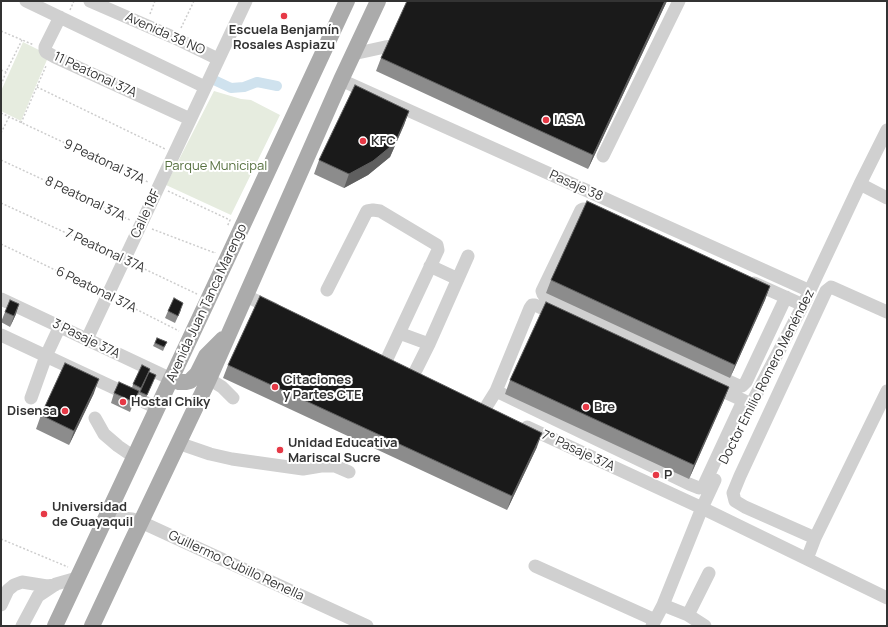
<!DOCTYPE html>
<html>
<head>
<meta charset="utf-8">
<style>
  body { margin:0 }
  #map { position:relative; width:888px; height:627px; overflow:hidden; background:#fff; font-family:Manrope,sans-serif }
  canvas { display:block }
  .frame { position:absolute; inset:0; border:2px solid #333; pointer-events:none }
</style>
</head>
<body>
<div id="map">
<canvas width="888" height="627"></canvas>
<div class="frame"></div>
</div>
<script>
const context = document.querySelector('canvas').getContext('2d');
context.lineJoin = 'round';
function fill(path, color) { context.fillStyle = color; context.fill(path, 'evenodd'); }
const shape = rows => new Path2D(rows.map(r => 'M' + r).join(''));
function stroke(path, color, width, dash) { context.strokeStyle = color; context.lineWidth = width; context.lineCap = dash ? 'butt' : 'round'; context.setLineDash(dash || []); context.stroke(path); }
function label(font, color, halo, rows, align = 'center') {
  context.font = font + ' Manrope,sans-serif'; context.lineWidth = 4; context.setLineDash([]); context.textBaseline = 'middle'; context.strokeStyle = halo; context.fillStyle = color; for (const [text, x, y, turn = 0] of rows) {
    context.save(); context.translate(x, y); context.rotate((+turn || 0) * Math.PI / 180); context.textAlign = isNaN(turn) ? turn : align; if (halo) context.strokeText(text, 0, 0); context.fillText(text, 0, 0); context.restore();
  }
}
fill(shape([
  [23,42,49,55,21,121,1,111,1,91],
  [214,91,241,99,251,100,280,115,231,215,166,185]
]), '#e6ecdf');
stroke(shape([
  [214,80,231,88,244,87,257,82,277,86]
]), '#cfe2ee', 10);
stroke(shape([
  [70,10,74,1],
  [150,14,155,1],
  [181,28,194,1],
  [1,31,34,45],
  [1,70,6,72],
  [1,85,6,72,22,40],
  [37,87,165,149],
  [1,113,148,182],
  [21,123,46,66],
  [1,133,9,117],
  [1,160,130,220],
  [168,191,230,220,227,227],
  [1,203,114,255],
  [152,229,215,253,215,252],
  [1,244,97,290],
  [134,264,197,294],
  [118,300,179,331],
  [1,539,68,567]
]), '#cdcdcd', 1.5, [2, 2]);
stroke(shape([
  [26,1,205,87],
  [90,1,175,38,218,59],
  [60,17,45,47,45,50,46,52,55,57,190,119],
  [353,54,385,47,402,45],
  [341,80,810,291],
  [603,156,679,1],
  [860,184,887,198],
  [599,214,588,209,583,209,581,210,542,291,543,294,545,297,739,386,742,386,746,382,786,297],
  [430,266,458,279],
  [754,283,803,305],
  [327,290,367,211,373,210,380,211,437,245,438,250,386,361],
  [246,296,274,309],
  [1,299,171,379],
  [558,316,535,305,532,305,530,308,496,391,689,484,699,488,703,487,743,401],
  [399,333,429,344],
  [1,335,157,408],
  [87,339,246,1],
  [414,374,429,344,468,256],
  [209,379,222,387,233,398],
  [712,386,751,404],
  [31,398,46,356,60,326],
  [486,407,496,391],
  [747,412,803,305,860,184,887,130],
  [95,418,104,434,118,446,134,457],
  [527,427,702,508,887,598],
  [178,443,210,454,232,459,303,469,321,466,335,466,349,472],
  [104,521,113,518,122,518,132,519,141,522,367,626],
  [815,538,745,507,735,501,733,493,740,476,826,291,831,287,887,312],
  [807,559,815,538,887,391],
  [535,566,655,620],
  [1,605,8,590,14,585,22,582,47,586,55,585],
  [663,605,688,615,705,626],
  [688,615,709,573],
  [22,626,38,596,56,584,77,578],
  [652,626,663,605,702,508,715,480]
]), '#d0d0d0', 13);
stroke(shape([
  [171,379,179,382,186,382,190,381,197,374,206,356,223,339],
  [55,626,208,300,347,1],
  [92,626,129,547,209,379,341,80,378,1]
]), '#ababab', 16);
fill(shape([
  [667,1,588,169,376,71,381,58],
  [409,111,404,125,390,157,368,175,344,188,314,174,319,160],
  [551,280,770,286,765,300,730,378,546,293],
  [181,310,175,323,165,318,168,311],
  [5,312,16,314,10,327,1,322],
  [157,338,167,342,163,351,153,346],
  [228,365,537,447,507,510,223,378],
  [149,372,154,379,146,398,137,394,130,412,111,403,114,393,132,388,133,384],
  [510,380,729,387,724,400,689,479,505,394],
  [94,393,69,445,36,429,41,415]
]), '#8c8c8c');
fill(shape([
  [665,1,667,1,588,169,593,155],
  [409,111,404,125,390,157,368,175,344,188,349,174],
  [770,286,765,300,730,378,735,365],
  [19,304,16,314,10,327,14,316],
  [99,379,94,393,69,445,74,431],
  [729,387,724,400,689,479,694,465],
  [542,433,537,447,507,510,512,496]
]), '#5f5f5f');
const building = shape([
  [407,1,665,1,593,155,381,58,407,1],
  [355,85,409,111,395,143,373,161,349,174,319,160,355,85],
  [587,201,770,286,735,365,551,280,587,201],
  [260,296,542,433,512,496,228,365,260,296],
  [174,298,183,303,178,316,168,311,174,298],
  [10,300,19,304,14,316,5,312,10,300],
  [546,302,729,387,694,465,510,380,546,302],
  [157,338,167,342,164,347,155,343,157,338],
  [65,363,99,379,74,431,41,415,65,363],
  [142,365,150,369,141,388,133,384,142,365],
  [149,372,156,375,147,395,140,392,149,372],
  [119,382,139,391,134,402,114,393,119,382]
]);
fill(building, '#1a1a1a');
stroke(building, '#5f5f5f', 1);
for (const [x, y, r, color] of [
  [284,16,4,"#e63946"],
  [546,120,4,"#e63946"],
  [363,141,4,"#e63946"],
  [275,387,4,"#e63946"],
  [123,402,4,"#e63946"],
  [586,407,4,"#e63946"],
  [65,411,4,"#e63946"],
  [280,450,4,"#e63946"],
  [656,475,4,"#e63946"],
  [44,514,4,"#e63946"]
]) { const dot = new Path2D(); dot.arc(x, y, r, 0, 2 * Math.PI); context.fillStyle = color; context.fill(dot); stroke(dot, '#fff', 1.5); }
label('bold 13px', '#333', '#fff', [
  ["Escuela Benjamín",284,30,"center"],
  ["Rosales Aspiazu",284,45,"center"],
  ["IASA",554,120],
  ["KFC",371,141],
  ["Citaciones",283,380],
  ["y Partes CTE",283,395],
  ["Hostal Chiky",131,402],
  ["Bre",594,407],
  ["Disensa",57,411,"right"],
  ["Unidad Educativa",288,443],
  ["Mariscal Sucre",288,458],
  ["P",664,475],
  ["Universidad",52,507],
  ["de Guayaquil",52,522]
], 'left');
label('13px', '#333', '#fff', [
  ["Avenida 38 NO",165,34,24],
  ["11 Peatonal 37A",95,75,25],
  ["9 Peatonal 37A",104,162,25],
  ["Pasaje 38",576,186,24],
  ["8 Peatonal 37A",85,199,25],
  ["Calle 18F",146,214,-65],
  ["7 Peatonal 37A",105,251,25],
  ["6 Peatonal 37A",96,290,26],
  ["Avenida Juan Tanca Marengo",207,303,-65],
  ["3 Pasaje 37A",86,339,26],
  ["Doctor Emilio Romero Menéndez",767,377,-63],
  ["7° Pasaje 37A",578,451,25],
  ["Guillermo Cubillo Renella",236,566,25]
]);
label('13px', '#56703f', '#fff', [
  ["Parque Municipal",216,166]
]);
</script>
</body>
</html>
